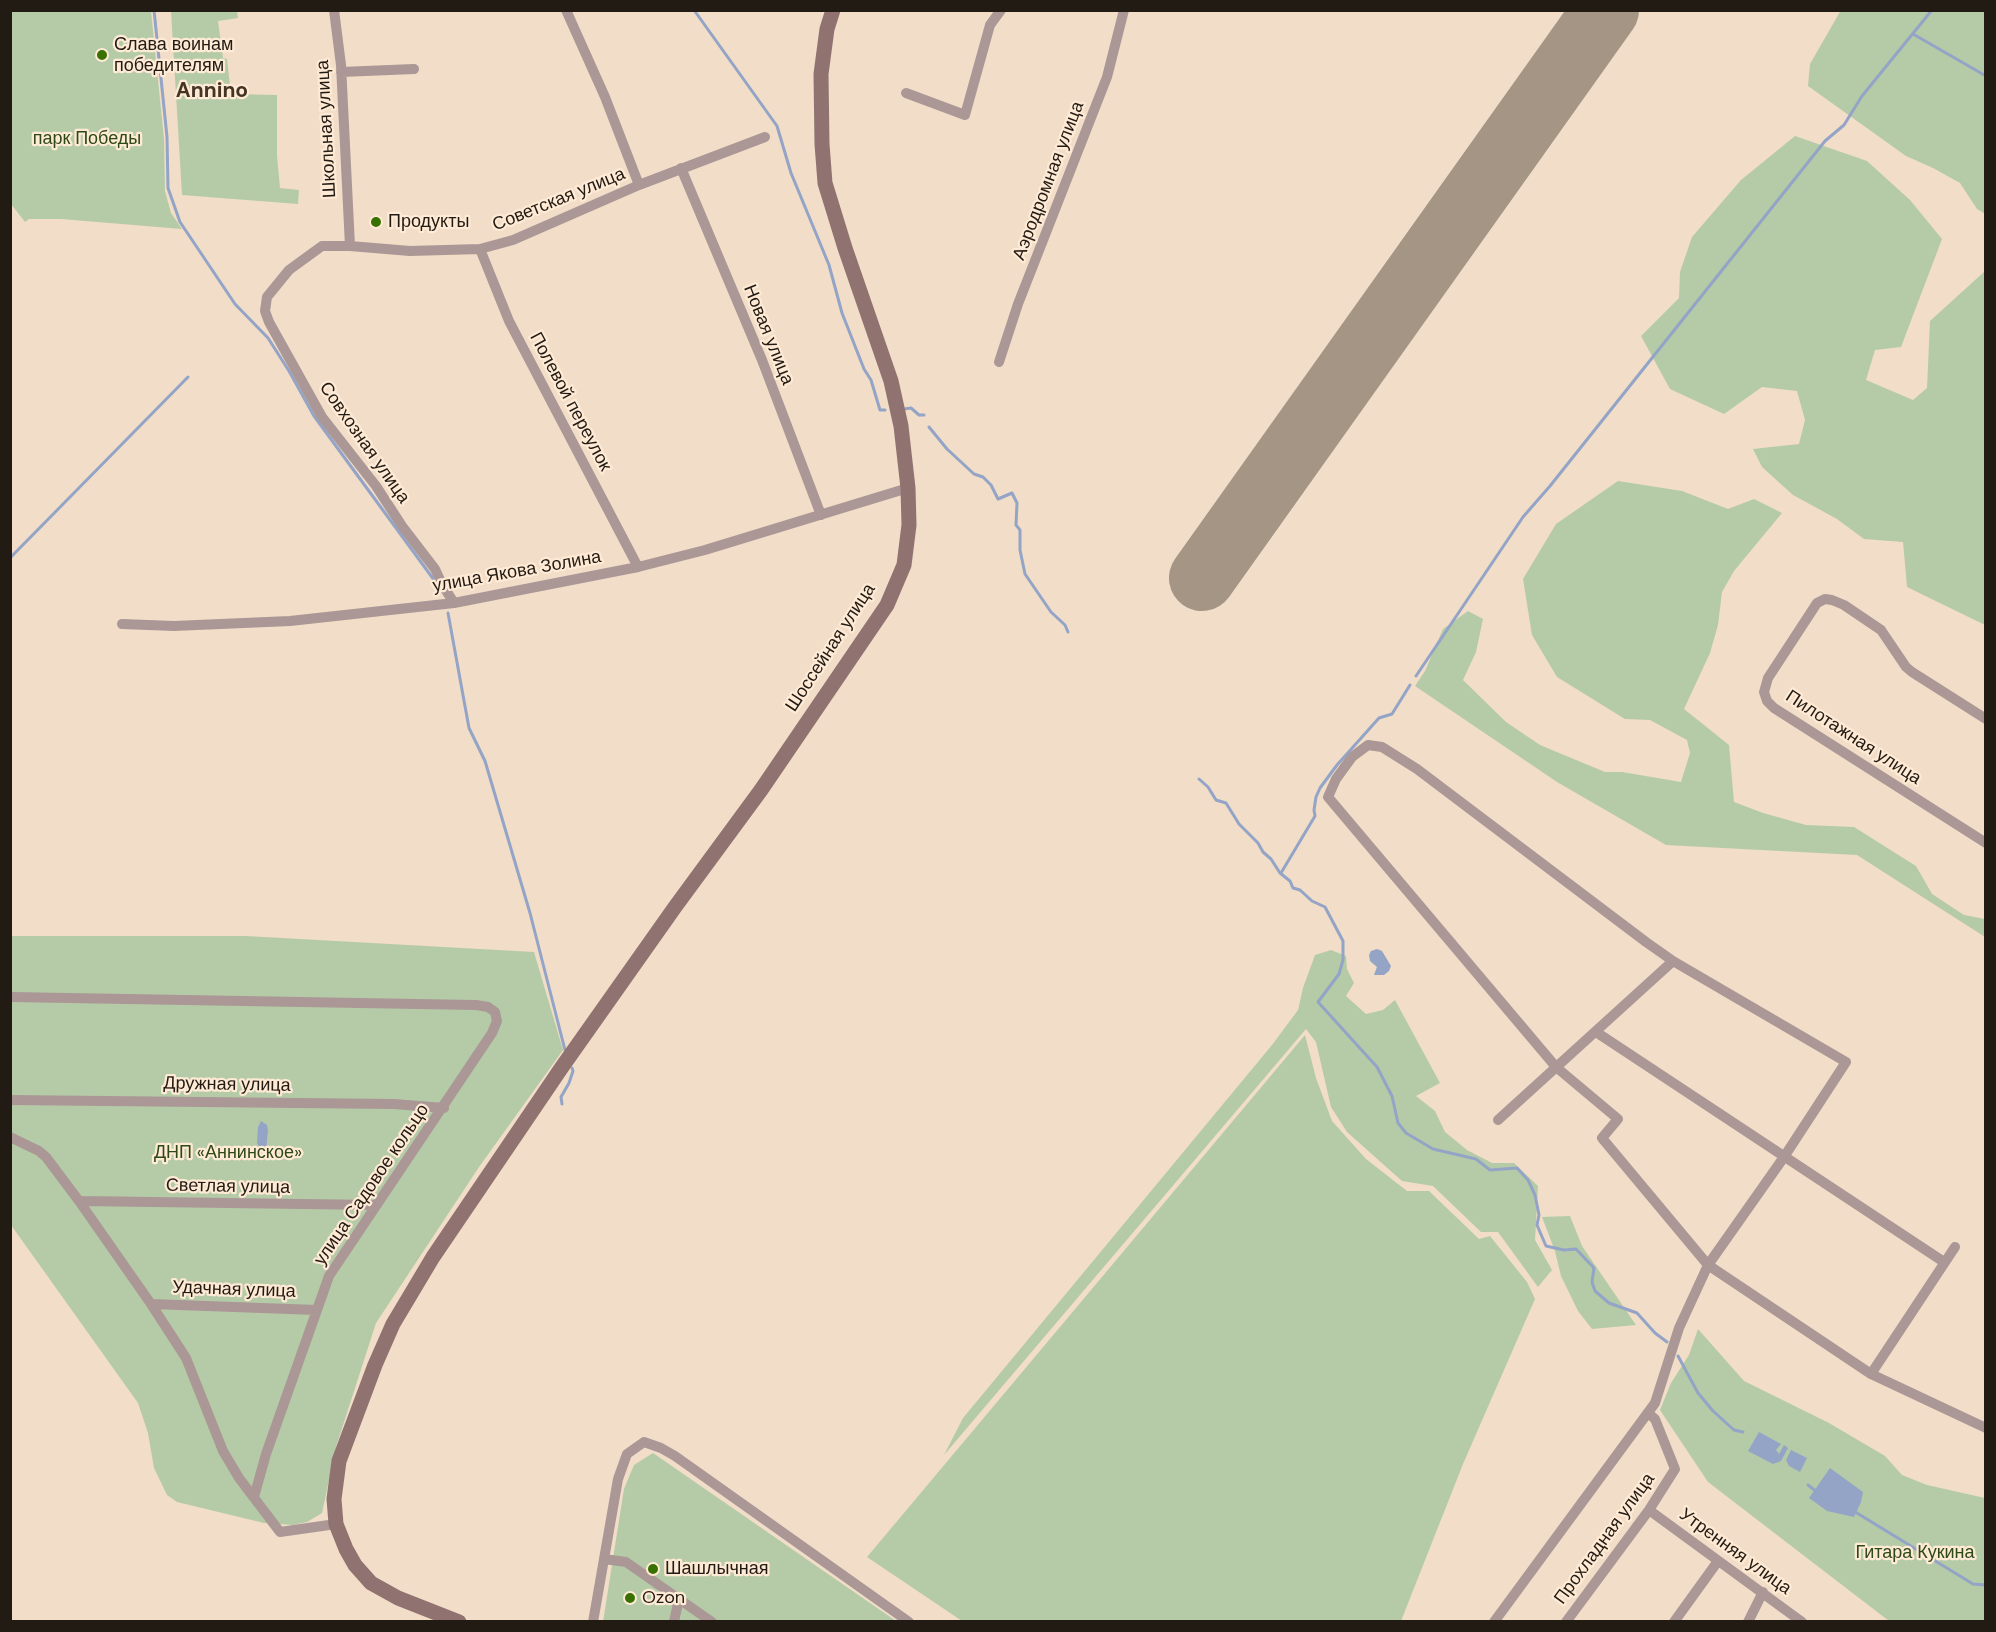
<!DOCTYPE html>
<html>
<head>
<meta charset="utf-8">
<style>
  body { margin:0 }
  #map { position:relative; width:1996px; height:1632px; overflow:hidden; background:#f1ddc8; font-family:"DM Sans",sans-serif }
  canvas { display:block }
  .frame { position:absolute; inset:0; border:12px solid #221b13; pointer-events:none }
</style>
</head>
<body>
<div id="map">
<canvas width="1996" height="1632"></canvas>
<div class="frame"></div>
</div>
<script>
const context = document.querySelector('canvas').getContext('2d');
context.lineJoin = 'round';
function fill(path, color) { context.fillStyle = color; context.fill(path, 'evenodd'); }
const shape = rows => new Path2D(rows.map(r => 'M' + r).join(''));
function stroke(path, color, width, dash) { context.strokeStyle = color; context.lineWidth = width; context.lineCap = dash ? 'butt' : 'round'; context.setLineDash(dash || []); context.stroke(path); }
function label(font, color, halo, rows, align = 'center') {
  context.font = font + ' "DM Sans",sans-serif'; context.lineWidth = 4.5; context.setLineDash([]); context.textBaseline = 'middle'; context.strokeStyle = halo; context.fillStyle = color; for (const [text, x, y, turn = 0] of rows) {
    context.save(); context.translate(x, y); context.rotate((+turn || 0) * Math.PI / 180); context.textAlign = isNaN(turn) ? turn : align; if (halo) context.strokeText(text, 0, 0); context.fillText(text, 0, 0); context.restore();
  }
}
fill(shape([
  [11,10,151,11,164,139,165,191,171,213,182,229,61,219,29,219,25,222,11,204],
  [1841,10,1985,11,1985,214,1977,209,1960,183,1933,168,1906,156,1808,86,1810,64],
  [171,11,237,11,238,18,218,21,223,58,227,59,231,94,277,95,277,156,280,188,299,190,298,204,182,195],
  [1795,136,1867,161,1910,200,1942,239,1901,347,1875,350,1866,380,1913,400,1927,388,1930,321,1985,271,1985,625,1907,587,1903,542,1864,539,1837,519,1793,495,1762,467,1753,449,1799,444,1805,420,1797,391,1762,387,1724,414,1670,389,1641,336,1679,298,1680,272,1692,237,1741,180],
  [1618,481,1682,491,1728,509,1754,499,1782,513,1734,571,1722,592,1718,625,1710,653,1684,709,1729,745,1734,802,1763,813,1806,825,1854,827,1916,866,1932,894,1964,915,1985,919,1985,937,1857,855,1666,845,1557,782,1415,686,1425,671,1443,629,1468,611,1483,619,1476,652,1463,680,1506,722,1540,745,1605,772,1622,772,1681,782,1690,753,1687,740,1650,720,1625,719,1557,677,1532,635,1523,579,1556,524],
  [10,936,246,936,534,952,563,1050,479,1167,376,1323,336,1447,322,1513,307,1522,293,1525,264,1523,177,1502,167,1495,154,1468,148,1433,138,1403,11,1225],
  [1331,950,1346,956,1347,969,1354,983,1346,996,1366,1014,1383,1010,1395,1000,1440,1083,1416,1096,1435,1111,1445,1132,1467,1150,1492,1163,1514,1163,1538,1186,1535,1240,1552,1270,1538,1287,1498,1232,1481,1232,1433,1186,1402,1181,1347,1132,1331,1107,1316,1042,1306,1029,944,1455,963,1418,1272,1045,1298,1010,1303,988,1315,955],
  [1305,1035,1316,1078,1332,1121,1366,1159,1407,1191,1429,1191,1479,1239,1490,1236,1527,1282,1535,1299,1463,1464,1401,1621,962,1621,867,1557],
  [1570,1216,1582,1246,1636,1325,1592,1329,1578,1311,1561,1276,1555,1251,1542,1217],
  [1698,1329,1744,1381,1829,1423,1885,1456,1902,1475,1927,1485,1985,1498,1985,1621,1889,1621,1708,1482,1660,1410,1671,1383,1689,1355],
  [653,1453,896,1621,603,1622,624,1489,634,1465]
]), '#b5cba8');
fill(shape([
  [1377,949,1382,951,1391,966,1389,971,1384,975,1374,975,1377,967,1370,961,1369,955,1371,951],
  [261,1121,267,1125,268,1130,266,1151,261,1150,257,1143,258,1127],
  [1759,1432,1781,1444,1776,1450,1779,1454,1784,1445,1788,1448,1781,1461,1773,1464,1748,1451],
  [1791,1450,1807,1458,1800,1472,1789,1466,1786,1460],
  [1830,1468,1863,1492,1861,1502,1854,1517,1827,1511,1809,1498]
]), '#93a4c6');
stroke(shape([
  [154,10,167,137,168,188,180,222,235,304,268,338,289,371,314,416,437,584],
  [694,10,777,126,791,173,829,265,842,313,864,369,871,380,880,410,885,410],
  [1913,34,1986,76],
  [904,409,911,408,919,415,924,415],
  [929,427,947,449,974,474,983,477,991,485,998,499,1012,493,1017,503,1016,525,1020,530,1020,550,1025,574,1051,612,1065,625,1068,632],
  [10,558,188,377],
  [448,613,469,728,485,761,530,913,565,1050],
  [1416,676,1523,517,1550,486,1825,141,1844,125,1862,96,1932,10],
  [1199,779,1208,787,1216,800,1226,803,1239,824,1258,843,1263,852,1271,859,1280,873,1290,881,1293,888,1300,890,1312,901,1325,907,1343,941,1343,960,1339,974,1318,1002,1377,1067,1392,1096,1398,1123,1406,1133,1433,1149,1476,1159,1490,1170,1517,1168,1528,1180,1535,1195,1539,1215,1537,1225,1546,1246,1564,1250,1576,1249,1594,1268,1592,1282,1595,1291,1609,1303,1637,1313,1655,1333,1667,1342],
  [1281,873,1315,816,1314,810,1316,797,1320,788,1337,765,1379,718,1392,714,1410,685],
  [562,1104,561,1097,569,1083,573,1071,572,1068],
  [1678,1356,1698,1393,1713,1411,1734,1430,1743,1432],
  [1808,1485,1817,1492],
  [1852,1510,1973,1584,1986,1585]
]), '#93a4c6', 3);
stroke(shape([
  [1202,578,1606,10]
]), '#a49585', 66);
stroke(shape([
  [334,10,341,65,350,246],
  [566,10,605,97,639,185],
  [341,72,414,69],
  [906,93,965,115,990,25,1001,10],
  [681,168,762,360,821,515],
  [480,249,509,321,638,567],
  [999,362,1018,304,1107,77,1124,10],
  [454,603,442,584,435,569,402,526,376,486,322,417,269,322,265,311,267,297,289,270,322,246,350,246,410,251,480,249,513,240,639,185,765,137],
  [122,624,174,626,290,621,454,603,638,567,705,550,908,488],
  [1986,719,1912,672,1906,667,1881,630,1844,605,1832,600,1825,599,1817,603,1768,678,1764,692,1767,701,1774,708,1986,843],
  [10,997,476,1005,488,1007,495,1012,497,1021,492,1033,329,1276,266,1454,254,1497],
  [1596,1032,1944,1262],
  [10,1100,394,1104,444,1108],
  [1498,1120,1673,961],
  [10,1137,39,1151,46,1157,79,1201,151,1304,186,1358,223,1451,239,1478,280,1532,336,1524],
  [79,1201,377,1205],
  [151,1304,317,1310],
  [1871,1374,1955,1247],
  [1649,1510,1802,1622],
  [604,1559,626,1562,712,1622],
  [593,1622,618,1479,627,1454,644,1442,661,1448,675,1456,909,1622],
  [674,1622,679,1598],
  [1494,1622,1655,1403,1679,1328,1708,1265,1784,1157,1846,1062,1673,961,1646,942,1417,769,1382,747,1368,745,1352,757,1336,779,1328,797,1556,1067,1618,1119,1602,1138,1708,1265,1871,1374,1986,1428],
  [1566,1622,1649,1510,1675,1469,1655,1419,1648,1413],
  [1674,1622,1718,1561],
  [1748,1622,1763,1592]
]), '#ab9795', 10);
stroke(shape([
  [459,1622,398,1598,371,1583,355,1565,346,1549,336,1524,334,1499,339,1461,375,1365,393,1324,433,1257,562,1067,675,907,761,790,887,605,904,565,909,525,908,488,901,426,891,381,845,248,825,183,822,144,821,74,827,29,833,10]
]), '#907370', 15);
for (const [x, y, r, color] of [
  [102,55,6,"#387100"],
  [376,222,6,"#387100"],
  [653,1569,6,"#387100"],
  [630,1598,6,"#387100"]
]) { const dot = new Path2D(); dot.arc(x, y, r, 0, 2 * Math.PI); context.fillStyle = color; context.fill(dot); stroke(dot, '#ffead5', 2); }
label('18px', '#221b13', '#ffead5', [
  ["Слава воинам",114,45],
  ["победителям",114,66],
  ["Продукты",388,222],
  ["Шашлычная",665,1569],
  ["Ozon",642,1598]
], 'left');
label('18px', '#221b13', '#ffead5', [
  ["Школьная улица",327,129,-93],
  ["Аэродромная улица",1049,181,-69],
  ["Советская улица",559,200,-22],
  ["Новая улица",768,335,68],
  ["Полевой переулок",570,402,62],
  ["Совхозная улица",364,443,55],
  ["улица Якова Золина",517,572,-10],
  ["Шоссейная улица",831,648,-57],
  ["Пилотажная улица",1853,738,33],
  ["Дружная улица",227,1085,1],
  ["улица Садовое кольцо",372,1185,-56],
  ["Светлая улица",228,1187,1],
  ["Удачная улица",234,1290,2],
  ["Прохладная улица",1605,1539,-54],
  ["Утренняя улица",1735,1552,36]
]);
label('18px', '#2d4916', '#ffead5', [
  ["парк Победы",87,139],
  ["ДНП «Аннинское»",228,1153],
  ["Гитара Кукина",1915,1553]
]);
label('bold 21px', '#443423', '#ffead5', [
  ["Annino",212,91]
]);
</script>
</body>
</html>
